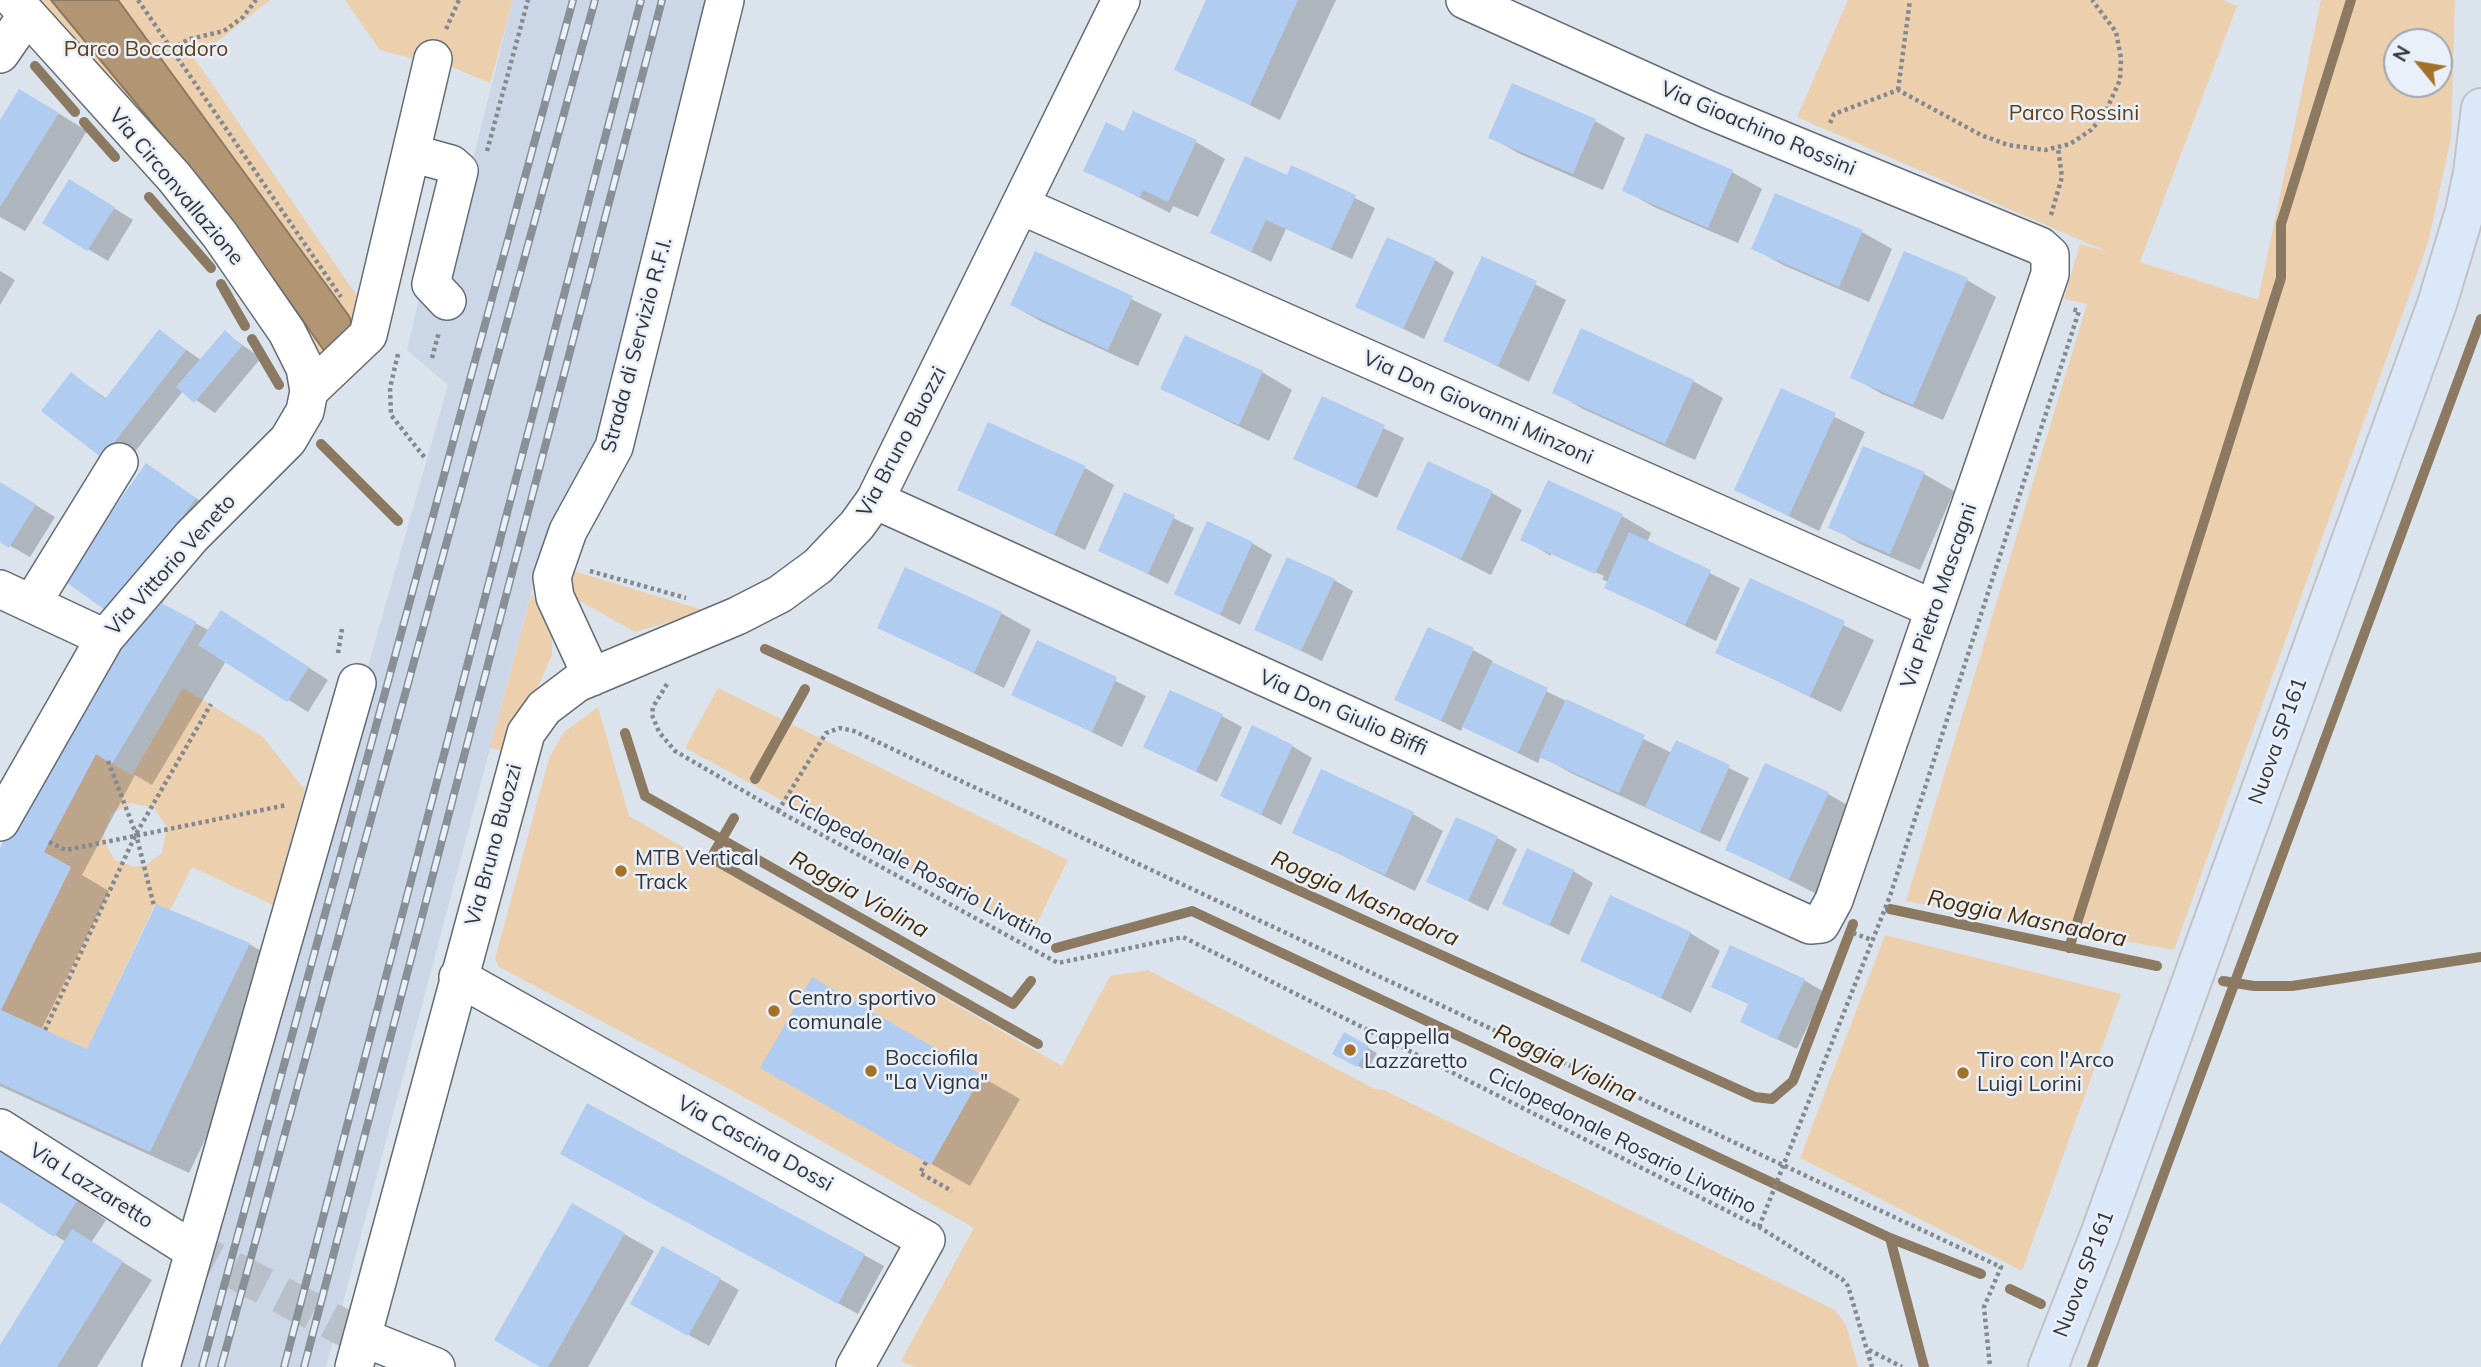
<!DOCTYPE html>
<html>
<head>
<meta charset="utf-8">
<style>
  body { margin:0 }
  #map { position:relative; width:2481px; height:1367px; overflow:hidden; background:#dbe3ed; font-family:Mulish,sans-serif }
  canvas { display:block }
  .north { position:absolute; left:2383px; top:28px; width:70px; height:70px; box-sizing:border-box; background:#e9f0fa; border:2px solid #a0a5ad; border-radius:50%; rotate:300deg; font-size:19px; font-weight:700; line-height:28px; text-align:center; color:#323539 }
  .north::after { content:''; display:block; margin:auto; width:24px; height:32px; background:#a47128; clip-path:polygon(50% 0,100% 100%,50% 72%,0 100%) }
</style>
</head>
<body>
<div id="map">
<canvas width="2481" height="1367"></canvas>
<div class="north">N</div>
</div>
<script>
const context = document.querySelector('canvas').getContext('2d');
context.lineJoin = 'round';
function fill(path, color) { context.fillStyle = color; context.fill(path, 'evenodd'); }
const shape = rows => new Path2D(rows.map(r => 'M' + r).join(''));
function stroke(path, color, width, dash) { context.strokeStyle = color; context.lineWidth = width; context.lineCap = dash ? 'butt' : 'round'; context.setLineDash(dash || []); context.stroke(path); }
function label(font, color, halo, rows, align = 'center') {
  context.font = font + ' Mulish,sans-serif'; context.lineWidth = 5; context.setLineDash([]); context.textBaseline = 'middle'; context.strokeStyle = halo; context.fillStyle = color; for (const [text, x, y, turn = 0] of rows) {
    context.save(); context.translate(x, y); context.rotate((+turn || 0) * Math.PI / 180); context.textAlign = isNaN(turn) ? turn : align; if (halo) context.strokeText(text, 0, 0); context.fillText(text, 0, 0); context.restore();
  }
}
fill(shape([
  [513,0,739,0,628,451,540,560,326,1367,169,1367,448,385,407,350,445,186,465,191]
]), '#cbd7e6');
fill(shape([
  [37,0,270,0,195,59,363,305,346,337,325,359,227,218],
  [345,0,513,0,490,83,433,59,422,61,380,50],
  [1848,0,2223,0,2237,6,2140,262,2258,300,2321,0,2455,0,2451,138,2428,243,2174,950,1906,901,2087,304,2064,299,2080,244,2108,252,1797,117],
  [2439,42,2439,84,2397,84,2397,42],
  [567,569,706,611,635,632,569,595],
  [531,595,539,601,552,634,552,655,537,689,512,721,502,750,490,748],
  [183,688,263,737,305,790,273,905,192,867,170,910,155,904,87,1049,1,1010,71,867,44,852,96,754,132,775],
  [131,803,154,808,167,827,162,853,146,865,135,867,115,860,105,843,104,832,112,813],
  [718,688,1068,860,1031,935,685,748],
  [598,707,629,816,1062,1066,1110,976,1148,970,1375,1089,1384,1090,1835,1310,1846,1325,1858,1367,914,1367,901,1361,974,1228,726,1087,499,967,495,959,549,758,564,732],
  [1885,935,2121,994,2022,1271,1800,1158]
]), '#eccfad');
const water = shape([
  [51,0,118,0,349,316,354,330,330,359,229,216,51,0]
]);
fill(water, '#b29673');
stroke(water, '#8c7962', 2);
fill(shape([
  [1208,0,1336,0,1280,120,1177,69],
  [50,108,87,131,25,231,0,217,0,123],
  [1595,121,1625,138,1603,190,1520,154,1490,137],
  [1125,133,1196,142,1225,159,1198,217,1173,206,1170,213,1085,170],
  [1292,167,1375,208,1352,259,1286,229,1271,262,1212,232,1288,177],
  [1732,172,1762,189,1738,243,1654,207,1624,190],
  [90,193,133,220,108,261,44,223],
  [1862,232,1892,249,1869,302,1783,265,1753,248],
  [1036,253,1162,314,1138,366,1042,322,1012,305],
  [1483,258,1566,300,1529,382,1445,340],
  [1435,260,1454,272,1424,339,1357,306],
  [0,271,15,280,0,305],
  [1967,280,1996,297,1943,420,1882,394,1852,377],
  [159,331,201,360,225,333,261,358,215,413,183,391,122,468,72,375,107,399],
  [1262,372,1292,390,1269,441,1162,389],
  [1693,381,1723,398,1695,460,1583,409,1554,392],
  [1782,391,1865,432,1819,531,1736,490],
  [1323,399,1404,438,1377,498,1295,458],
  [147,465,224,517,161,605,210,631,241,624,328,680,308,712,226,661,152,785,135,775,82,875,109,891,41,1030,87,1052,156,906,249,944,288,967,189,1173,0,1086,0,852,110,636],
  [1085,468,1114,485,1085,550,959,489],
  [1924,474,1954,491,1920,570,1860,544,1831,527],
  [0,483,55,517,30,557,0,540],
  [1492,493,1522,510,1491,575,1398,528],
  [1125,495,1194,528,1168,584,1100,550],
  [1622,516,1651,533,1647,542,1740,588,1716,641,1606,587,1608,582,1602,579,1604,576,1551,552,1551,556,1523,539],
  [1252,543,1272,555,1240,625,1176,593],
  [1334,580,1353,591,1322,661,1256,629],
  [1751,580,1874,640,1841,712,1718,652],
  [1001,613,1031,630,1004,688,879,627],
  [1037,642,1146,696,1122,747,1014,694],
  [1473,650,1493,661,1491,664,1672,753,1677,742,1749,778,1720,842,1571,773,1541,756,1538,763,1463,726,1461,731,1397,699],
  [1222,716,1242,727,1217,782,1146,747],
  [1292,746,1312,758,1281,825,1222,795],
  [1828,794,1858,811,1819,895,1727,849],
  [1413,814,1443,831,1415,891,1294,832],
  [1497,838,1517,849,1488,911,1428,881],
  [1573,871,1593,883,1569,935,1504,903],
  [1690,933,1720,951,1691,1013,1583,960],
  [813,980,1020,1099,970,1186,762,1067],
  [1804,980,1824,992,1797,1049,1742,1022,1750,1005,1713,986],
  [1345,1035,1377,1053,1367,1071,1335,1053],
  [0,1148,106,1220,91,1243,152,1280,97,1367,0,1367,0,1348,66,1242,0,1200],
  [582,1164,864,1255,884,1266,858,1314],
  [573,1205,654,1251,588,1367,544,1367],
  [720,1279,739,1290,709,1346,652,1315]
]), '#0003');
stroke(shape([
  [35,66,75,112],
  [84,122,115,157],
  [149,197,211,268],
  [221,284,245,326],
  [252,339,279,385],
  [321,444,398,521],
  [765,649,1755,1097,1772,1099,1793,1081,1853,924],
  [625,733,645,796,1013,1004,1031,981],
  [755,779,805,689],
  [734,818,711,858,1038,1044],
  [1890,909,2157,966],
  [1056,948,1192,911,1890,1238,1924,1367],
  [2069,948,2281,278,2281,224,2351,0],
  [2223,981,2254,986,2292,986,2481,957],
  [1890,1238,1981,1274],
  [2010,1289,2041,1304],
  [2092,1367,2481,319]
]), '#8c7962', 10);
fill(shape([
  [1206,0,1298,0,1250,105,1174,70],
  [1512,83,1596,119,1573,174,1488,138],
  [19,89,59,113,0,207,0,120],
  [1133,111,1197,140,1168,202,1143,190,1140,197,1083,171,1106,122,1124,131],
  [1646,133,1733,170,1708,228,1622,191],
  [1245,156,1287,175,1291,165,1356,195,1331,249,1266,220,1251,252,1210,233],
  [69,179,115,207,87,251,42,223],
  [1775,193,1863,230,1839,287,1751,249],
  [1387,237,1436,259,1403,329,1355,307],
  [1035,251,1133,296,1108,350,1010,305],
  [1904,251,1968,278,1913,405,1850,378],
  [1482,256,1537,281,1498,366,1443,341],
  [1581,328,1694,380,1665,444,1552,393],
  [159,329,186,350,102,458,41,411,71,372,105,399],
  [225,330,242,346,194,403,176,387],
  [1185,335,1263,371,1239,425,1160,389],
  [1781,388,1836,413,1789,516,1734,490],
  [1322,396,1385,425,1356,488,1293,459],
  [988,422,1086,466,1054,535,957,490],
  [1863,446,1925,472,1890,554,1828,528],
  [1428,461,1493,491,1461,559,1396,529],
  [146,463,196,498,112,615,63,580],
  [1548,480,1623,514,1595,574,1520,540],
  [0,482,36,504,9,548,0,542],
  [1124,492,1175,515,1148,574,1098,551],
  [1207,521,1253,542,1220,615,1174,594],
  [1629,532,1711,570,1685,625,1604,588],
  [1287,557,1335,579,1301,651,1254,630],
  [905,567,1002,612,974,673,877,628],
  [1750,578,1845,621,1810,696,1715,653],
  [148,596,197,622,112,764,96,754,44,852,71,867,1,1010,87,1049,156,904,250,943,150,1152,0,1083,0,848,12,822],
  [221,610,309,667,287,702,198,645],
  [1428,627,1474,648,1441,721,1394,700],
  [1037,640,1117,677,1092,732,1011,695],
  [1492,662,1548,688,1518,753,1462,727],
  [1170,690,1223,714,1196,772,1143,747],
  [1566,699,1645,735,1619,793,1539,757],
  [1252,725,1293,745,1261,815,1220,796],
  [1676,740,1730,765,1700,832,1645,807],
  [1765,763,1829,792,1789,879,1725,850],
  [1321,769,1414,812,1385,875,1292,833],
  [1456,817,1498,836,1468,901,1426,882],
  [1527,848,1574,870,1549,926,1502,904],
  [1610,895,1691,932,1661,998,1580,961],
  [1730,945,1805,979,1777,1040,1740,1022,1748,1004,1711,987],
  [812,977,982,1075,931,1165,760,1068],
  [1344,1032,1369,1046,1357,1067,1332,1054],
  [587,1103,865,1254,838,1304,560,1154],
  [0,1149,77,1201,54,1237,0,1202],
  [572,1203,625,1233,548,1367,540,1367,494,1340],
  [72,1229,123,1261,57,1367,0,1367,0,1345],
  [662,1246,721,1278,688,1336,630,1304]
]), '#b1ccf1');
stroke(shape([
  [183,1244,362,1337]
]), '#b9c0c9', 37, [37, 18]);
const minor = shape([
  [0,54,27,15],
  [411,153,451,164,459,171,431,284,447,301],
  [1022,206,1934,609],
  [309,391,368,335,433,59],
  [875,500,1810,925,1821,924,1834,900,2050,274,2050,255,2040,246,1709,110,1465,0],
  [0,589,105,638],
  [32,603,119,462],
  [592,677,555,597,552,577,568,531,614,447,725,0],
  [0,822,105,638,192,536,288,440,305,411,309,391,305,368,287,332,220,235,174,177,14,0],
  [458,977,926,1240,855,1367],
  [0,1128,183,1244],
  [362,1337,436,1367],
  [161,1367,357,683],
  [354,1367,526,733,544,708,577,683,737,616,780,594,818,566,857,525,875,500,1121,0]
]);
const major = shape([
  [2048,1367,2099,1237,2437,304,2465,211,2473,173,2481,108]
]);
stroke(minor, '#646b74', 40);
stroke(major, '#c2c2c4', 42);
stroke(shape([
  [138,0,341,297],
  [446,29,459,0],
  [171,48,190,39,224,31,243,17,256,0],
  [1898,90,1910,0],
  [1830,123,1834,114,1898,90,1981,135,2008,145,2045,150,2070,144,2091,130,2104,115,2120,80,2121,58,2116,32,2092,0],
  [487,151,528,0],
  [2051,215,2062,177,2058,148],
  [398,354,390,388,391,415,425,458],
  [432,358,439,332],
  [590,571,686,598],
  [338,653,342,629],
  [667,684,653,707,652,715,659,732,675,751,778,811,1058,963,1183,937,1759,1227,1842,1279,1848,1286,1872,1367],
  [108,761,136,834,154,906],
  [778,811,826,733,840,728,854,731,2001,1267,1984,1307,1990,1367],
  [49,842,66,850,287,805],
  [1853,933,1872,940],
  [45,1030,136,834,211,704],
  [926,1162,920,1173,952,1191],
  [1759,1227,1890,896,2079,311,2072,309],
  [1869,1350,1902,1367]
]), '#83898f', 4.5, [3.5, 3.5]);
stroke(minor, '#fff', 37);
stroke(major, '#dae8fa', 38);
const rail = shape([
  [202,1367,573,0],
  [221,1367,595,0],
  [284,1367,641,0],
  [304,1367,662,0]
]);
stroke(rail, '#898f96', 8);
stroke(rail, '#e9f0fa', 5, [16]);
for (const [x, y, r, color] of [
  [621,871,7,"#a47128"],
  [774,1011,7,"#a47128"],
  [1350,1050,7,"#a47128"],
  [871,1071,7,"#a47128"],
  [1963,1073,7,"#a47128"]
]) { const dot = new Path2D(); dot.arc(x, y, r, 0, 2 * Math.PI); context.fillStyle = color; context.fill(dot); stroke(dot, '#e9f0fa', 2.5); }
label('21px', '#5f4116', '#e9f0fa', [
  ["Parco Boccadoro",146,50],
  ["Parco Rossini",2074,114]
]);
label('21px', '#323539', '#e9f0fa', [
  ["Via Gioachino Rossini",1758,129,23],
  ["Via Circonvallazione",176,187,50],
  ["Strada di Servizio R.F.I.",637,345,-75],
  ["Via Don Giovanni Minzoni",1478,408,24],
  ["Via Bruno Buozzi",902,442,-62],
  ["Via Vittorio Veneto",171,565,-48],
  ["Via Pietro Mascagni",1939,596,-71],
  ["Via Don Giulio Biffi",1343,713,24],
  ["Nuova SP161",2278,741,-70],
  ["Via Bruno Buozzi",494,845,-75],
  ["Ciclopedonale Rosario Livatino",920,870,28],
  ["Ciclopedonale Rosario Livatino",1622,1141,27],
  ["Via Cascina Dossi",755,1144,29],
  ["Via Lazzaretto",91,1186,32],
  ["Nuova SP161",2084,1274,-69]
]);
label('21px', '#323539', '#e9f0fa', [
  ["MTB Vertical",635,859],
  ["Track",635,883],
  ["Centro sportivo",788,999],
  ["comunale",788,1023],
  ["Cappella",1364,1038],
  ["Lazzaretto",1364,1062],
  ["Bocciofila",885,1059],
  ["\"La Vigna\"",885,1083],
  ["Tiro con l'Arco",1977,1061],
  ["Luigi Lorini",1977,1085]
], 'left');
label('italic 23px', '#492c00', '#e9f0fa', [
  ["Roggia Violina",859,895,29],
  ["Roggia Masnadora",1365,899,24],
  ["Roggia Masnadora",2027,919,12],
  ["Roggia Violina",1565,1064,25]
]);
</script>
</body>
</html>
